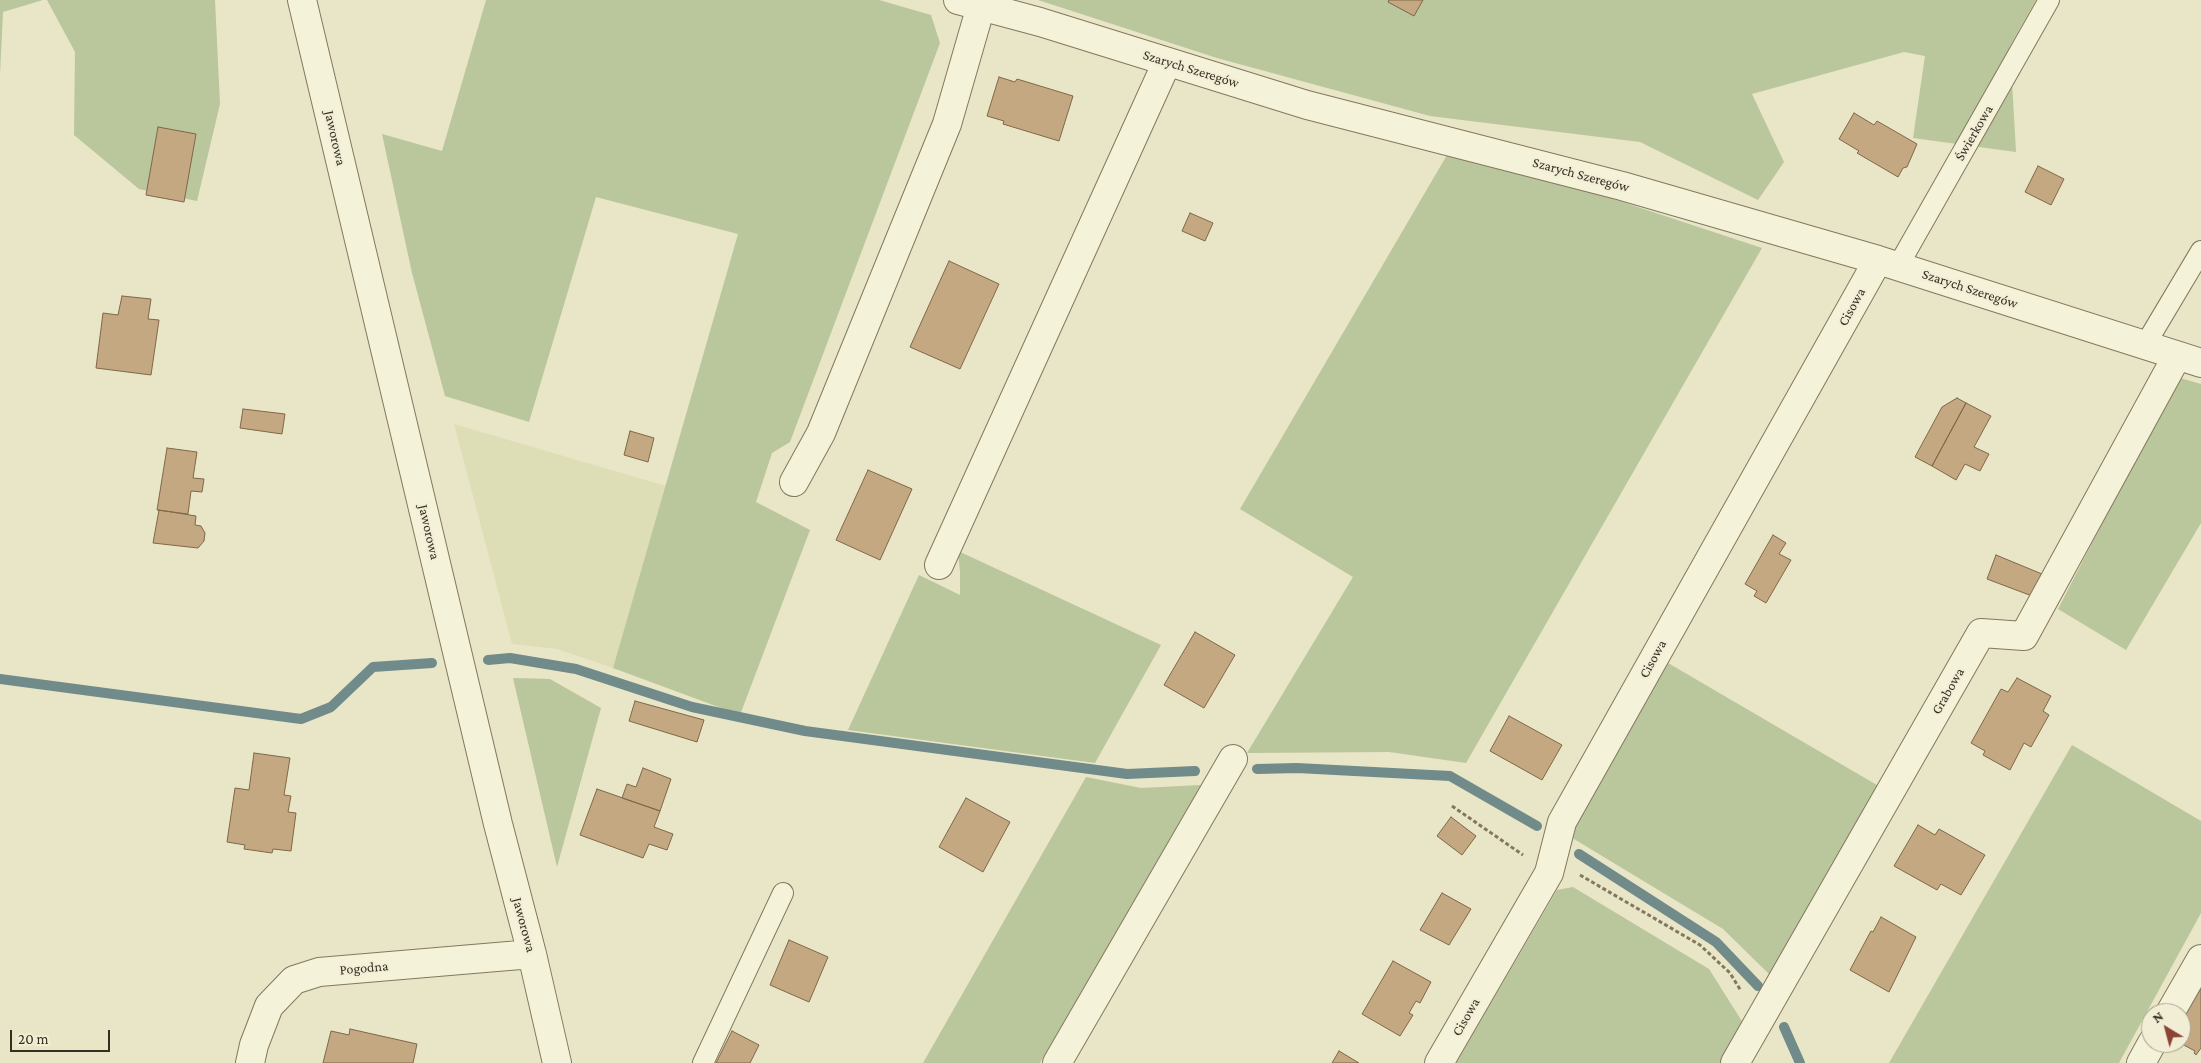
<!DOCTYPE html>
<html>
<head>
<meta charset="utf-8">
<style>
  body { margin:0 }
  #map { position:relative; width:2201px; height:1063px; overflow:hidden; background:#e9e5c7; font-family:"Crimson Pro",serif }
  canvas { display:block }
  .north { position:absolute; left:2141px; top:1003px; width:50px; height:50px; box-sizing:border-box; background:#f2eed6; border:1px solid #a6a18e; border-radius:50%; rotate:323deg; font-size:14px; font-weight:700; line-height:20px; text-align:center; color:#352e21 }
  .north::after { content:''; display:block; margin:auto; width:18px; height:22px; background:#8b4435; clip-path:polygon(50% 0,100% 100%,50% 72%,0 100%) }
  .scale { position:absolute; left:10px; top:1030px; width:100px; height:22px; box-sizing:border-box; border:2px solid #352e21; border-top:0; padding-left:6px; font-size:15px; line-height:18px; white-space:nowrap; color:#352e21; -webkit-text-stroke:4px #f2eed6; paint-order:stroke }
</style>
</head>
<body>
<div id="map">
<canvas width="2201" height="1063"></canvas>
<div class="north">N</div>
<div class="scale">20 m</div>
</div>
<script>
const context = document.querySelector('canvas').getContext('2d');
context.lineJoin = 'round';
function fill(path, color) { context.fillStyle = color; context.fill(path, 'evenodd'); }
const shape = rows => new Path2D(rows.map(r => 'M' + r).join(''));
function stroke(path, color, width, dash) { context.strokeStyle = color; context.lineWidth = width; context.lineCap = dash ? 'butt' : 'round'; context.setLineDash(dash || []); context.stroke(path); }
function label(font, color, halo, rows, align = 'center') {
  context.font = font + ' "Crimson Pro",serif'; context.lineWidth = 4; context.setLineDash([]); context.textBaseline = 'middle'; context.strokeStyle = halo; context.fillStyle = color; for (const [text, x, y, turn = 0] of rows) {
    context.save(); context.translate(x, y); context.rotate((+turn || 0) * Math.PI / 180); context.textAlign = isNaN(turn) ? turn : align; if (halo) context.strokeText(text, 0, 0); context.fillText(text, 0, 0); context.restore();
  }
}
fill(shape([
  [454,424,666,486,613,668,557,649,512,644]
]), '#dedeb6');
fill(shape([
  [0,0,43,0,3,12,0,75],
  [47,0,215,0,220,104,197,201,139,189,74,135,75,52],
  [486,0,879,0,931,15,940,43,790,442,772,453,756,502,810,530,740,715,613,668,738,234,596,197,529,422,445,396,412,273,382,134,442,151],
  [1038,0,2036,0,2010,46,2016,152,1913,138,1925,56,1904,52,1752,94,1784,162,1758,200,1640,142,1430,116,1217,58],
  [1447,155,1571,185,1762,248,1466,763,1389,752,1247,753,1353,577,1240,509],
  [2180,378,2201,384,2201,523,2126,650,2058,609,2170,392],
  [958,551,1161,645,1095,763,848,730,919,575,960,595,960,572],
  [1668,663,1882,788,1770,975,1723,929,1569,836],
  [513,678,550,679,601,708,557,867],
  [2072,745,2201,821,2201,913,2119,1063,1889,1063],
  [1086,777,1141,788,1201,785,1040,1063,923,1063],
  [1573,887,1709,969,1745,1026,1723,1063,1456,1063,1557,890]
]), '#bac69c');
stroke(shape([
  [488,660,510,658,576,669,692,707,805,731,1127,774,1195,771],
  [0,679,301,719,331,707,373,667,432,663],
  [1257,769,1297,768,1450,776,1537,826],
  [1579,854,1716,942,1758,986],
  [1784,1027,1800,1063]
]), '#708b89', 10);
const building = shape([
  [1389,0,1423,0,1414,16,1388,2,1389,0],
  [999,77,1015,82,1017,79,1073,96,1059,141,1003,124,1004,121,987,116,999,77],
  [1854,113,1874,125,1877,121,1917,144,1907,167,1903,168,1898,177,1857,153,1859,151,1839,139,1854,113],
  [158,127,196,134,184,202,146,195,158,127],
  [2038,166,2064,179,2051,205,2025,192,2038,166],
  [1190,213,1213,223,1205,241,1182,231,1190,213],
  [949,261,999,284,960,369,910,347,949,261],
  [122,296,151,299,148,319,159,320,151,375,96,368,103,313,118,315,122,296],
  [1957,398,1966,403,1932,466,1915,457,1942,407,1957,398],
  [1966,403,1991,416,1974,447,1989,454,1980,471,1965,464,1956,480,1932,466,1966,403],
  [243,409,285,414,282,434,240,428,243,409],
  [630,431,654,438,648,462,624,455,630,431],
  [167,448,197,452,193,478,204,479,202,492,191,491,188,514,157,510,167,448],
  [868,470,912,489,880,560,836,540,868,470],
  [159,510,196,516,195,525,201,526,205,533,204,541,198,548,153,543,159,510],
  [1773,535,1786,543,1779,554,1791,560,1766,603,1754,596,1757,591,1745,584,1773,535],
  [1996,555,2042,574,2032,596,1987,579,1996,555],
  [1195,632,1235,655,1204,708,1164,685,1195,632],
  [2017,678,2051,696,2043,711,2049,715,2031,747,2024,743,2010,770,1983,755,1985,751,1971,743,2001,689,2008,692,2017,678],
  [635,701,704,720,697,742,629,721,635,701],
  [1509,716,1562,745,1542,780,1490,751,1509,716],
  [254,753,290,758,284,795,291,796,288,812,296,813,291,851,273,849,272,853,244,849,245,845,227,842,235,788,249,790,254,753],
  [643,768,671,779,660,811,622,798,627,784,636,787,643,768],
  [597,789,660,811,654,827,673,834,667,850,649,844,643,858,580,835,597,789],
  [966,798,1010,822,983,872,939,847,966,798],
  [1451,817,1476,836,1462,855,1437,836,1451,817],
  [1918,825,1935,835,1939,829,1985,855,1961,895,1941,884,1937,890,1894,866,1918,825],
  [1442,893,1471,909,1449,945,1420,930,1442,893],
  [1881,917,1916,937,1889,992,1850,970,1871,931,1873,932,1881,917],
  [789,940,828,957,809,1002,770,985,789,940],
  [1393,961,1431,982,1420,1003,1416,1001,1409,1013,1413,1015,1400,1036,1362,1014,1393,961],
  [2199,988,2201,989,2201,1048,2196,1055,2194,1053,2195,1051,2180,1043,2181,1018,2182,1016,2184,1017,2199,988],
  [350,1029,417,1044,413,1063,323,1063,331,1031,349,1035,350,1029],
  [732,1031,759,1045,750,1063,716,1063,732,1031],
  [1339,1051,1359,1063,1332,1063,1339,1051]
]);
fill(building, '#c3a882');
stroke(building, '#806747', 1);
const service = shape([
  [1898,266,2049,0],
  [2145,345,2201,251],
  [703,1063,783,893]
]);
const minor = shape([
  [302,0,498,824,532,954,557,1063],
  [958,0,1040,22,1307,105,1622,186,1878,260,2201,363],
  [794,482,821,433,947,124,981,6],
  [939,565,1167,62],
  [2170,1013,2201,959],
  [250,1063,254,1045,269,1006,294,980,319,972,532,954],
  [1057,1063,1233,759],
  [1439,1063,1549,873,1562,822,1878,260],
  [1735,1063,1981,633,2024,636,2177,356],
  [2141,1063,2152,1043]
]);
stroke(service, '#83785f', 22);
stroke(minor, '#83785f', 30);
stroke(shape([
  [1452,806,1523,855],
  [1580,875,1700,945,1730,973,1741,991]
]), '#83785f', 3, [4, 2.5]);
stroke(service, '#f5f2da', 20);
stroke(minor, '#f5f2da', 28);
label('14px', '#352e21', '#f2eed6', [
  ["Szarych Szeregów",1191,69,17],
  ["Świerkowa",1974,133,-60],
  ["Jaworowa",335,138,77],
  ["Szarych Szeregów",1581,175,15],
  ["Szarych Szeregów",1970,289,18],
  ["Cisowa",1852,307,-61],
  ["Jaworowa",429,532,77],
  ["Cisowa",1653,659,-61],
  ["Grabowa",1948,691,-60],
  ["Jaworowa",524,925,75],
  ["Pogodna",364,968,-5],
  ["Cisowa",1466,1017,-60]
]);
</script>
</body>
</html>
